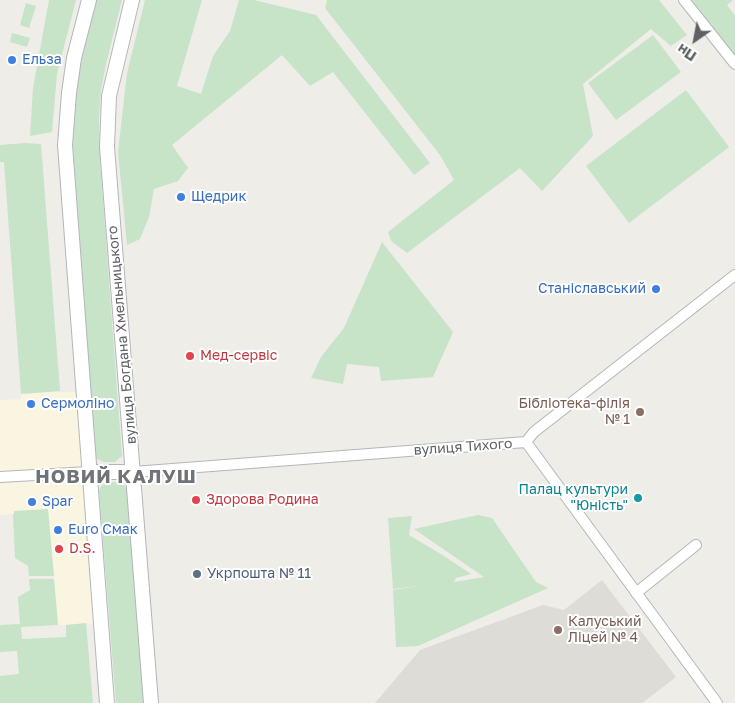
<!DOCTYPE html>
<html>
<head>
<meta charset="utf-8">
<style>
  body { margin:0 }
  #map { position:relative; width:735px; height:703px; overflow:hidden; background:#efede7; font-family:"Golos Text",sans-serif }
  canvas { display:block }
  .north { position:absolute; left:670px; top:15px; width:50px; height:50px; -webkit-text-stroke:4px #fff; paint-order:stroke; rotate:213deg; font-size:14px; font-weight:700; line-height:20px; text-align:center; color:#5f6165 }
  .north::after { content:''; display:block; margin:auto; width:18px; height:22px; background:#5f6165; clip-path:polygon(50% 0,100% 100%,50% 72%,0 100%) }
</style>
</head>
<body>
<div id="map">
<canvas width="735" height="703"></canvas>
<div class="north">Пн</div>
</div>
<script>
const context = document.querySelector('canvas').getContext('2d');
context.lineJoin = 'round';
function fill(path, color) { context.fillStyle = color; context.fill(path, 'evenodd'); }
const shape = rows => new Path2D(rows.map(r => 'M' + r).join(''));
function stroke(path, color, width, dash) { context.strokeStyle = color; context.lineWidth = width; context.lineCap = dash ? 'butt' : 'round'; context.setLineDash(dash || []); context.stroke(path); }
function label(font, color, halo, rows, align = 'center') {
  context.font = font + ' "Golos Text",sans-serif'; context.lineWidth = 4; context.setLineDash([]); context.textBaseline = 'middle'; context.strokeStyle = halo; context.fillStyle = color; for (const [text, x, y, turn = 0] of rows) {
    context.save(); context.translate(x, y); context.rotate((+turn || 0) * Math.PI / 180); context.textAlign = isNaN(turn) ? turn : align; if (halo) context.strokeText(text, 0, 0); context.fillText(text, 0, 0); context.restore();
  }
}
fill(shape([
  [49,392,83,392,101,623,58,625,48,509,14,511,15,514,0,515,0,400,21,399,21,394]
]), '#faf5e1');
fill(shape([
  [602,580,676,677,642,703,375,703,420,650,543,605,564,610]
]), '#dedcd6');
fill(shape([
  [49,0,76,0,57,74,52,132,30,136,33,88],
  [96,0,122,0,106,64,101,90,99,116,99,146,122,456,115,462,104,462,95,458,73,148,74,110,77,80],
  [145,0,202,0,177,86,201,94,213,56,230,31,239,0,254,0,316,15,430,163,414,175,333,72,310,86,282,55,172,145,188,168,178,181,154,189,149,217,140,239,127,245,118,152,127,73],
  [327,0,659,0,687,35,671,46,651,29,583,84,593,136,542,191,520,168,407,253,391,241,388,232,454,180,440,155,325,8],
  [687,0,733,0,727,5,735,16,735,56],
  [26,3,36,6,29,28,20,25],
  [12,33,30,38,27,47,10,42],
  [653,35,681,72,616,120,588,83],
  [686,90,729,147,629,223,586,166],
  [25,143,41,144,60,391,21,394,4,162,0,162,0,145],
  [382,242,453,332,433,377,381,381,379,367,347,364,343,384,311,378,321,357,344,328],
  [106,482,116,482,122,483,127,489,145,703,116,703,99,491,101,486],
  [48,509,54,576,29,576,28,566,15,558,13,514,14,514,14,511],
  [478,515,492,518,536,582,548,588,418,646,396,647,393,590,419,586,393,589,388,518,412,516,409,535,444,556,471,574,456,578,454,582,484,577,414,529],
  [29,579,54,579,58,625,21,627,22,639,66,637,66,625,86,623,93,703,0,703,0,676,19,674,17,651,0,652,0,625,20,624,18,597,30,590]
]), '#c7e3c8');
const minor = shape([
  [684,0,735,64],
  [526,442,717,703],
  [133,472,526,442,534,432,735,275],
  [0,477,89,472],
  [636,593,696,545]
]);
const tertiary = shape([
  [89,0,74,58,69,93,65,145,107,703],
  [132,0,109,96,107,147,151,703],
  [89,472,133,472]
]);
stroke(minor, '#b4b6ba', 12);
stroke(tertiary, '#b4b6ba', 16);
stroke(minor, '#fff', 10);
stroke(tertiary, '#fff', 14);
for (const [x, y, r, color] of [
  [12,60,5,"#3f7fe0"],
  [181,197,5,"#3f7fe0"],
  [656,289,5,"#3f7fe0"],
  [190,356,5,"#e0444e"],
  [31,404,5,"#3f7fe0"],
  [640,412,5,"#8d6e63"],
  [638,498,5,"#0f9aa8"],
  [196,500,5,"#e0444e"],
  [32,502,5,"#3f7fe0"],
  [58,530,5,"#3f7fe0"],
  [59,549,5,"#e0444e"],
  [197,574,5,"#5c6f8a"],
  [558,630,5,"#8d6e63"]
]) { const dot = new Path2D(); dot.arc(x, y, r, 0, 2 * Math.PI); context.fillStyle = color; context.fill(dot); stroke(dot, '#fff', 2); }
label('14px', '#366cbe', '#fff', [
  ["Ельза",22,60],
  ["Щедрик",191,197],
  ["Станіславський",646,289,"right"],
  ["Сермоліно",41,404],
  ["Spar",42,502],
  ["Euro Смак",68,530]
], 'left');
label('14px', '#5f6165', '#fff', [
  ["вулиця Богдана Хмельницького",122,335,-95],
  ["вулиця Тихого",463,447,-4]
]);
label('14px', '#be3a42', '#fff', [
  ["Мед-сервіс",200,356],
  ["Здорова Родина",206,500],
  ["D.S.",69,549]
], 'left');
label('14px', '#785e54', '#fff', [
  ["Бібліотека-філія",630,404],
  ["№ 1",630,420],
  ["Калуський",568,622,"left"],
  ["Ліцей № 4",568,638,"left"]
], 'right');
label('14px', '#0d838f', '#fff', [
  ["Палац культури",628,490],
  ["\"Юність\"",628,506]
], 'right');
label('14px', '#4e5e75', '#fff', [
  ["Укрпошта № 11",207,574]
], 'left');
context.letterSpacing = '1px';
label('bold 19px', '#707377', '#fff', [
  ["НОВИЙ КАЛУШ",116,477]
]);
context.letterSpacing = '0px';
</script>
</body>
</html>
